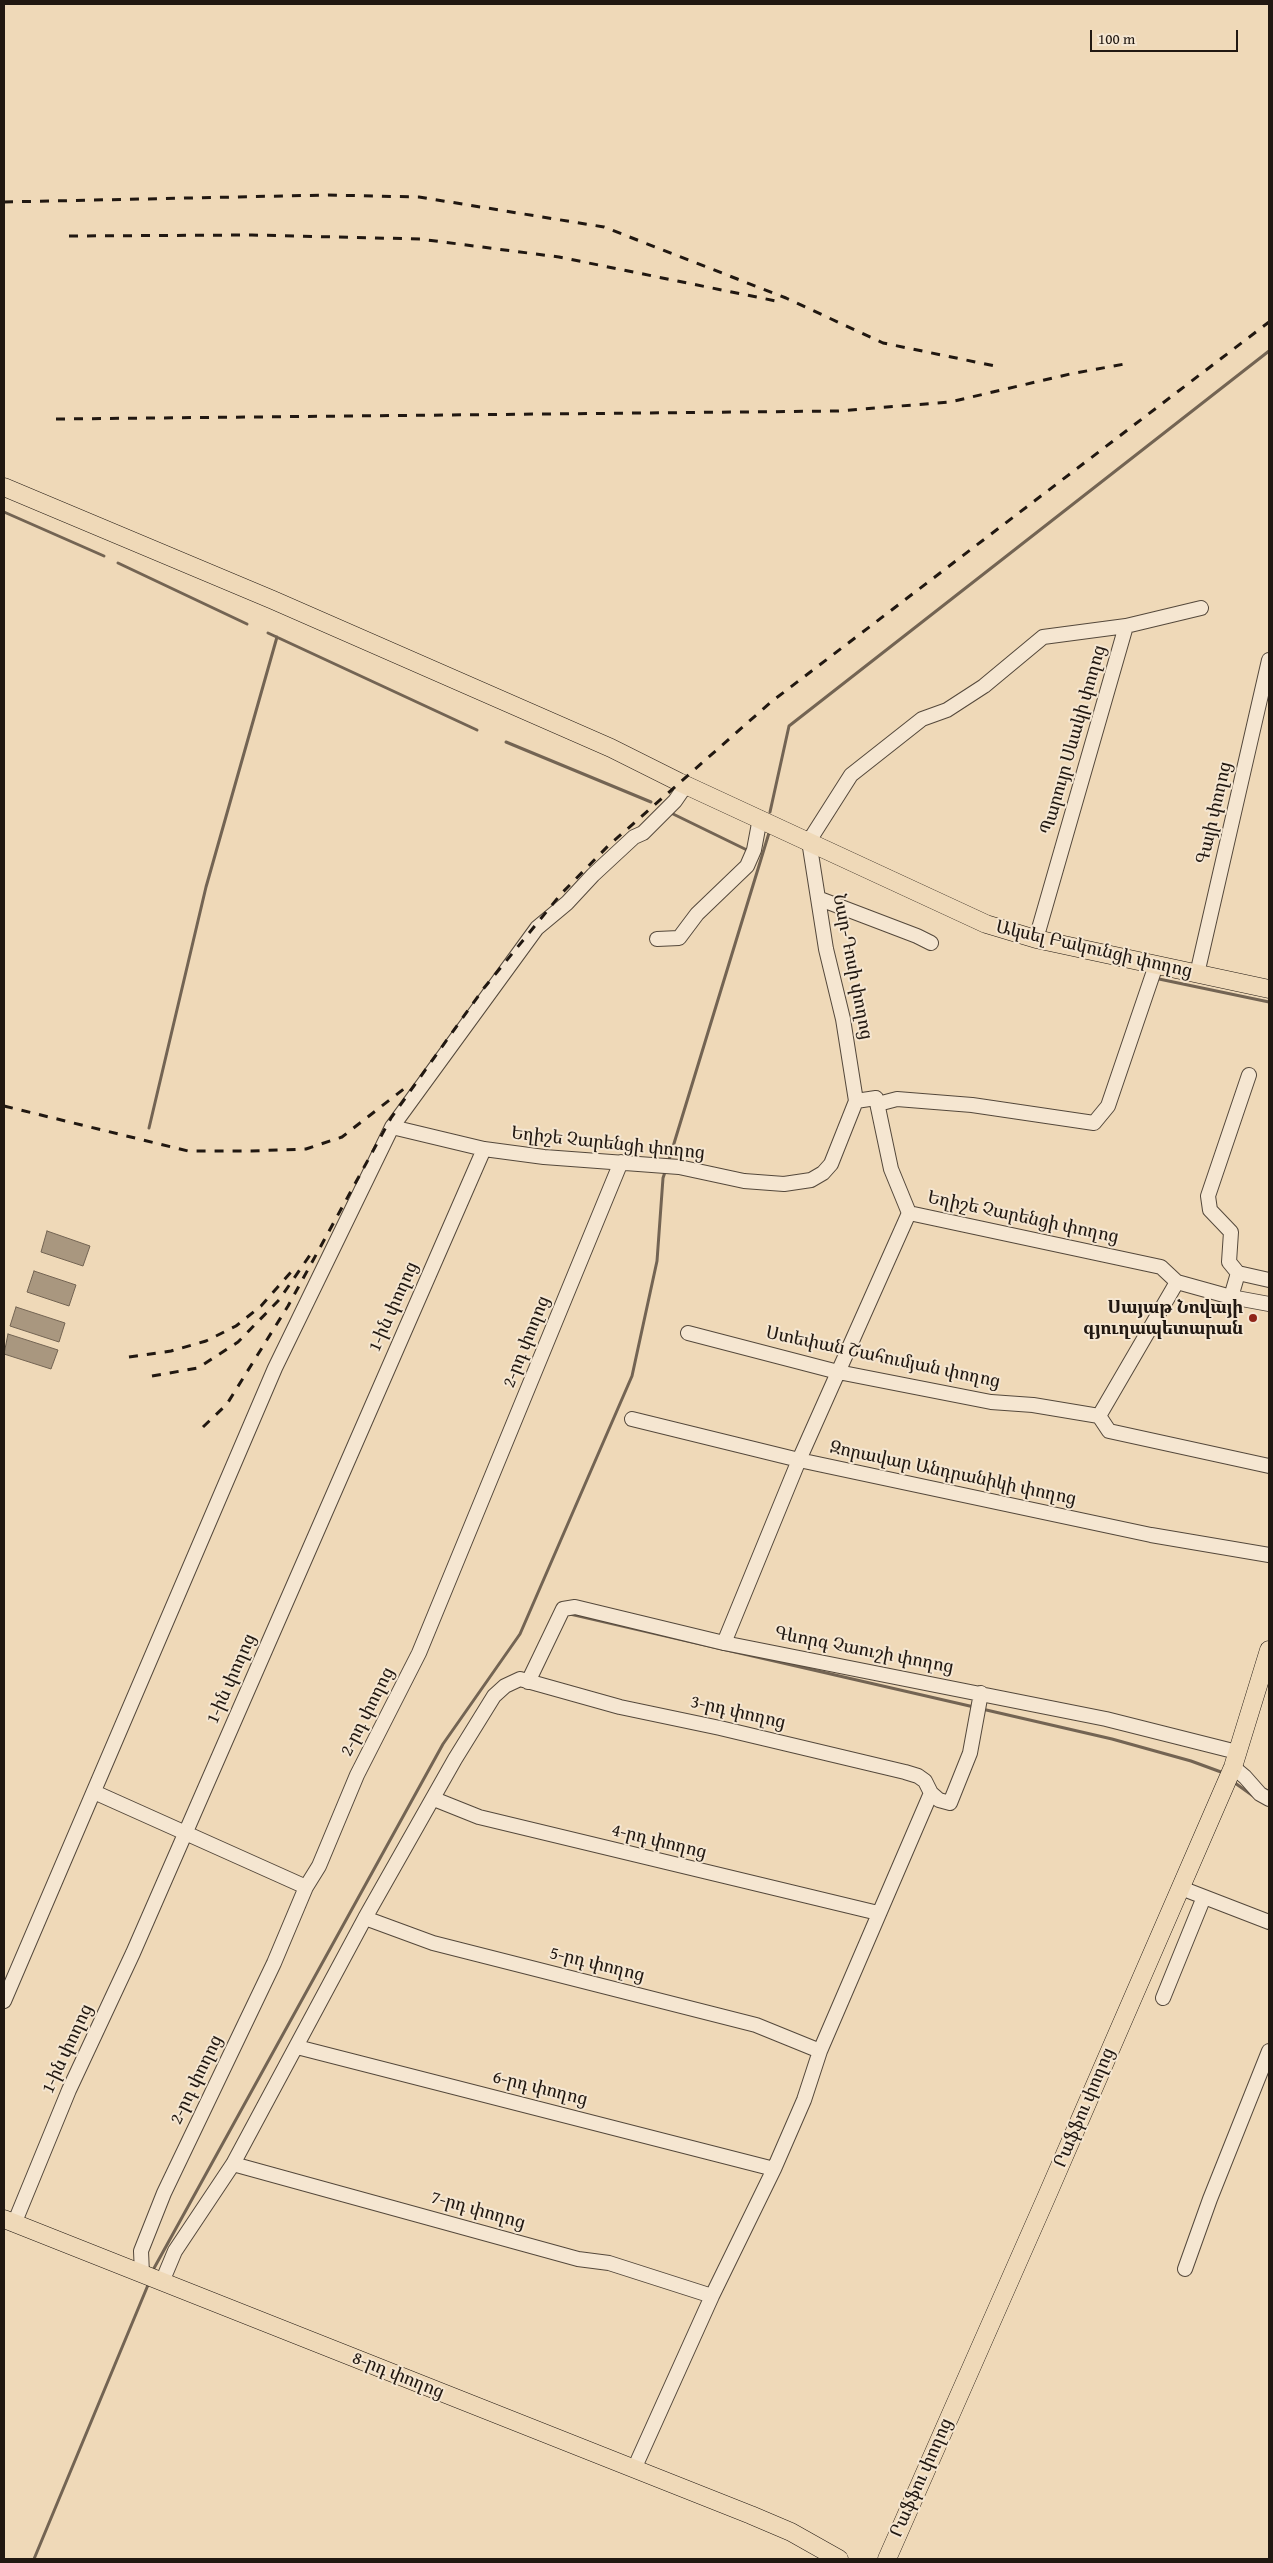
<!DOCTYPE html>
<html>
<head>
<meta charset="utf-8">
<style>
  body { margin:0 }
  #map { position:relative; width:1273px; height:2563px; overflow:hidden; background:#efd9b8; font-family:"Gentium Book Plus",serif }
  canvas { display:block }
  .frame { position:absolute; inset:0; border:5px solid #211811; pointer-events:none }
  .scale { position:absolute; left:1090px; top:30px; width:148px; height:22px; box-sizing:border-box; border:2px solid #211811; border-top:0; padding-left:6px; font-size:15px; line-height:18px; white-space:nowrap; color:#211811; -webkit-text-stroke:4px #f5e6d1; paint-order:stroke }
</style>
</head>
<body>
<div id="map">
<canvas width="1273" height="2563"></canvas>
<div class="frame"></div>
<div class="scale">100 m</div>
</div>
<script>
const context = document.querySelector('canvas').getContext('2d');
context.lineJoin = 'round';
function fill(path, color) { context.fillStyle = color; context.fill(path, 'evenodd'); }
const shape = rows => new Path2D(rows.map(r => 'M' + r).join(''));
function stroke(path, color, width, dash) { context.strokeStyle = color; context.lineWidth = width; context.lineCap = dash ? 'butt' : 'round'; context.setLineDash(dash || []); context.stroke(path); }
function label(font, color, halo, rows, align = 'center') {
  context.font = font + ' "Gentium Book Plus","Noto Serif Armenian",serif'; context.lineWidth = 4; context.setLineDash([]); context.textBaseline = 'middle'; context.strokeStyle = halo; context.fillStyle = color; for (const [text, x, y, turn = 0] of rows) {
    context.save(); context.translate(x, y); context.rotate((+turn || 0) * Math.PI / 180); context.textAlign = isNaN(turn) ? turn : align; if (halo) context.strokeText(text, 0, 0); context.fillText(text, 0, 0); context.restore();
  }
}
const water = shape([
  [47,1231,90,1246,83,1266,41,1252,47,1231],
  [34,1271,76,1285,69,1306,27,1292,34,1271],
  [16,1307,65,1323,59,1342,10,1326,16,1307],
  [8,1334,58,1350,51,1369,4,1354,8,1334]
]);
fill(water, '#a9977f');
stroke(water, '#736453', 1);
stroke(shape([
  [4,512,104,556],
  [118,563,247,624],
  [268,633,477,730],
  [506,742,651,802],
  [669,812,749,851],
  [770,812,789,726,1269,351],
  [1159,979,1269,1002],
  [149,1128,206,887,277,637],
  [668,1163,769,833],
  [570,1614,974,1707],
  [982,1709,1112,1739,1191,1761,1221,1772],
  [1235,1783,1256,1798],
  [153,2270,443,1744,520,1634,632,1376,657,1261,663,1178,666,1169],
  [34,2559,148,2285]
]), '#736453', 3);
const minor = shape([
  [820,899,917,936,931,943],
  [657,939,679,938,697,914,747,866,754,850,760,818],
  [1036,939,1126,626,1201,608],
  [1197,974,1269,660],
  [856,1101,876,1098,891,1169,909,1213],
  [878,1104,897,1099,972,1105,1094,1123,1108,1106,1156,965],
  [392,1127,484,1149,544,1157,679,1167,744,1181,784,1184,811,1180,823,1173,831,1164,856,1101,843,1019,826,949,809,841,851,775,922,719,947,710,984,686,1043,637,1126,626],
  [909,1213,1161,1267,1177,1282,1231,1297,1269,1304],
  [1238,1273,1269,1280],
  [1231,1297,1238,1273,1229,1262,1231,1232,1210,1210,1208,1196,1249,1075],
  [688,1333,838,1372,991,1402,1033,1405,1099,1416,1109,1431,1269,1466],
  [1099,1416,1177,1282],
  [632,1419,799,1460,1151,1535,1269,1555],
  [724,1643,799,1460,909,1213],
  [528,1682,563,1609,575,1607,724,1643,1106,1719,1237,1752],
  [1233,1767,1245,1777,1260,1794,1269,1799],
  [94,1792,306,1887],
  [434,1799,479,1817,878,1913],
  [1181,1888,1269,1922],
  [365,1918,433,1943,756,2025,820,2051],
  [1163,1998,1204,1897],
  [4,2001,275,1368,392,1127,537,928,567,903,593,875,634,837,643,833,675,801,686,785],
  [297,2047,774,2169],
  [233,2164,578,2259,609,2263,712,2296],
  [14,2224,69,2090,133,1953,484,1149],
  [1185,2269,1210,2199,1269,2051],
  [142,2274,141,2251,164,2193,274,1963,306,1887,319,1866,357,1775,419,1653,621,1162],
  [162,2282,175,2251,233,2164,365,1918,455,1759,494,1696,505,1686,520,1679,620,1707,720,1728,905,1772,918,1776,925,1781,931,1793,939,1800,950,1803,970,1753,981,1693],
  [634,2469,712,2296,774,2169,804,2100,820,2051,931,1793]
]);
const major = shape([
  [4,487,273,600,611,748,679,782,986,924,1036,939,1269,989],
  [4,2219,751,2515,791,2532,839,2559],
  [887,2559,1046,2198,1233,1767,1269,1650]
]);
stroke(minor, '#54483b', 16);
stroke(major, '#211811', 19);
stroke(minor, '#f5e6d1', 14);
stroke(major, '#efd9b8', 18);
stroke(shape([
  [4,202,328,195,419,197,604,227,786,298,883,343,1000,367],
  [69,236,252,235,420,239,559,257,781,302],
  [56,419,838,411,950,402,1070,374,1130,363],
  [4,1106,188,1151,251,1151,306,1149,342,1137,405,1088],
  [129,1357,171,1351,206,1341,236,1326,261,1306,292,1271],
  [152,1376,198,1368,238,1342,279,1300,310,1255],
  [203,1427,227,1404,288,1306,391,1118,484,988,561,894,608,846,771,702,1269,322]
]), '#211811', 3, [9, 9]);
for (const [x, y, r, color] of [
  [1253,1318,5,"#8f2418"]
]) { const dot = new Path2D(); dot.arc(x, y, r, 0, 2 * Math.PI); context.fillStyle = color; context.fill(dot); stroke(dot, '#f5e6d1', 2); }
label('18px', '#211811', '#f5e6d1', [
  ["Պարույր Սևակի փողոց",1074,740,-74],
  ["Գայի փողոց",1215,813,-77],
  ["Ակսել Բակունցի փողոց",1094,950,13],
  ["Նար-Դոսի փողոց",852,967,79],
  ["Եղիշե Չարենցի փողոց",608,1144,6],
  ["Եղիշե Չարենցի փողոց",1023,1218,12],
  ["1-ին փողոց",394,1307,-66],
  ["2-րդ փողոց",527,1342,-68],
  ["Ստեփան Շահումյան փողոց",883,1358,12],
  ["Զորավար Անդրանիկի փողոց",953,1474,12],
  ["Գևորգ Չաուշի փողոց",864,1651,11],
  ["1-ին փողոց",232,1679,-66],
  ["2-րդ փողոց",368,1712,-63],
  ["3-րդ փողոց",738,1713,13],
  ["4-րդ փողոց",659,1842,14],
  ["5-րդ փողոց",597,1965,14],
  ["1-ին փողոց",68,2049,-65],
  ["2-րդ փողոց",197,2080,-64],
  ["6-րդ փողոց",540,2089,14],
  ["Րաֆֆու փողոց",1085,2108,-67],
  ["7-րդ փողոց",478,2211,16],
  ["8-րդ փողոց",398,2376,22],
  ["Րաֆֆու փողոց",922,2478,-66]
]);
label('bold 18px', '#211811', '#f5e6d1', [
  ["Սայաթ Նովայի",1243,1308],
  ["գյուղապետարան",1243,1329]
], 'right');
</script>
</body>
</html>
